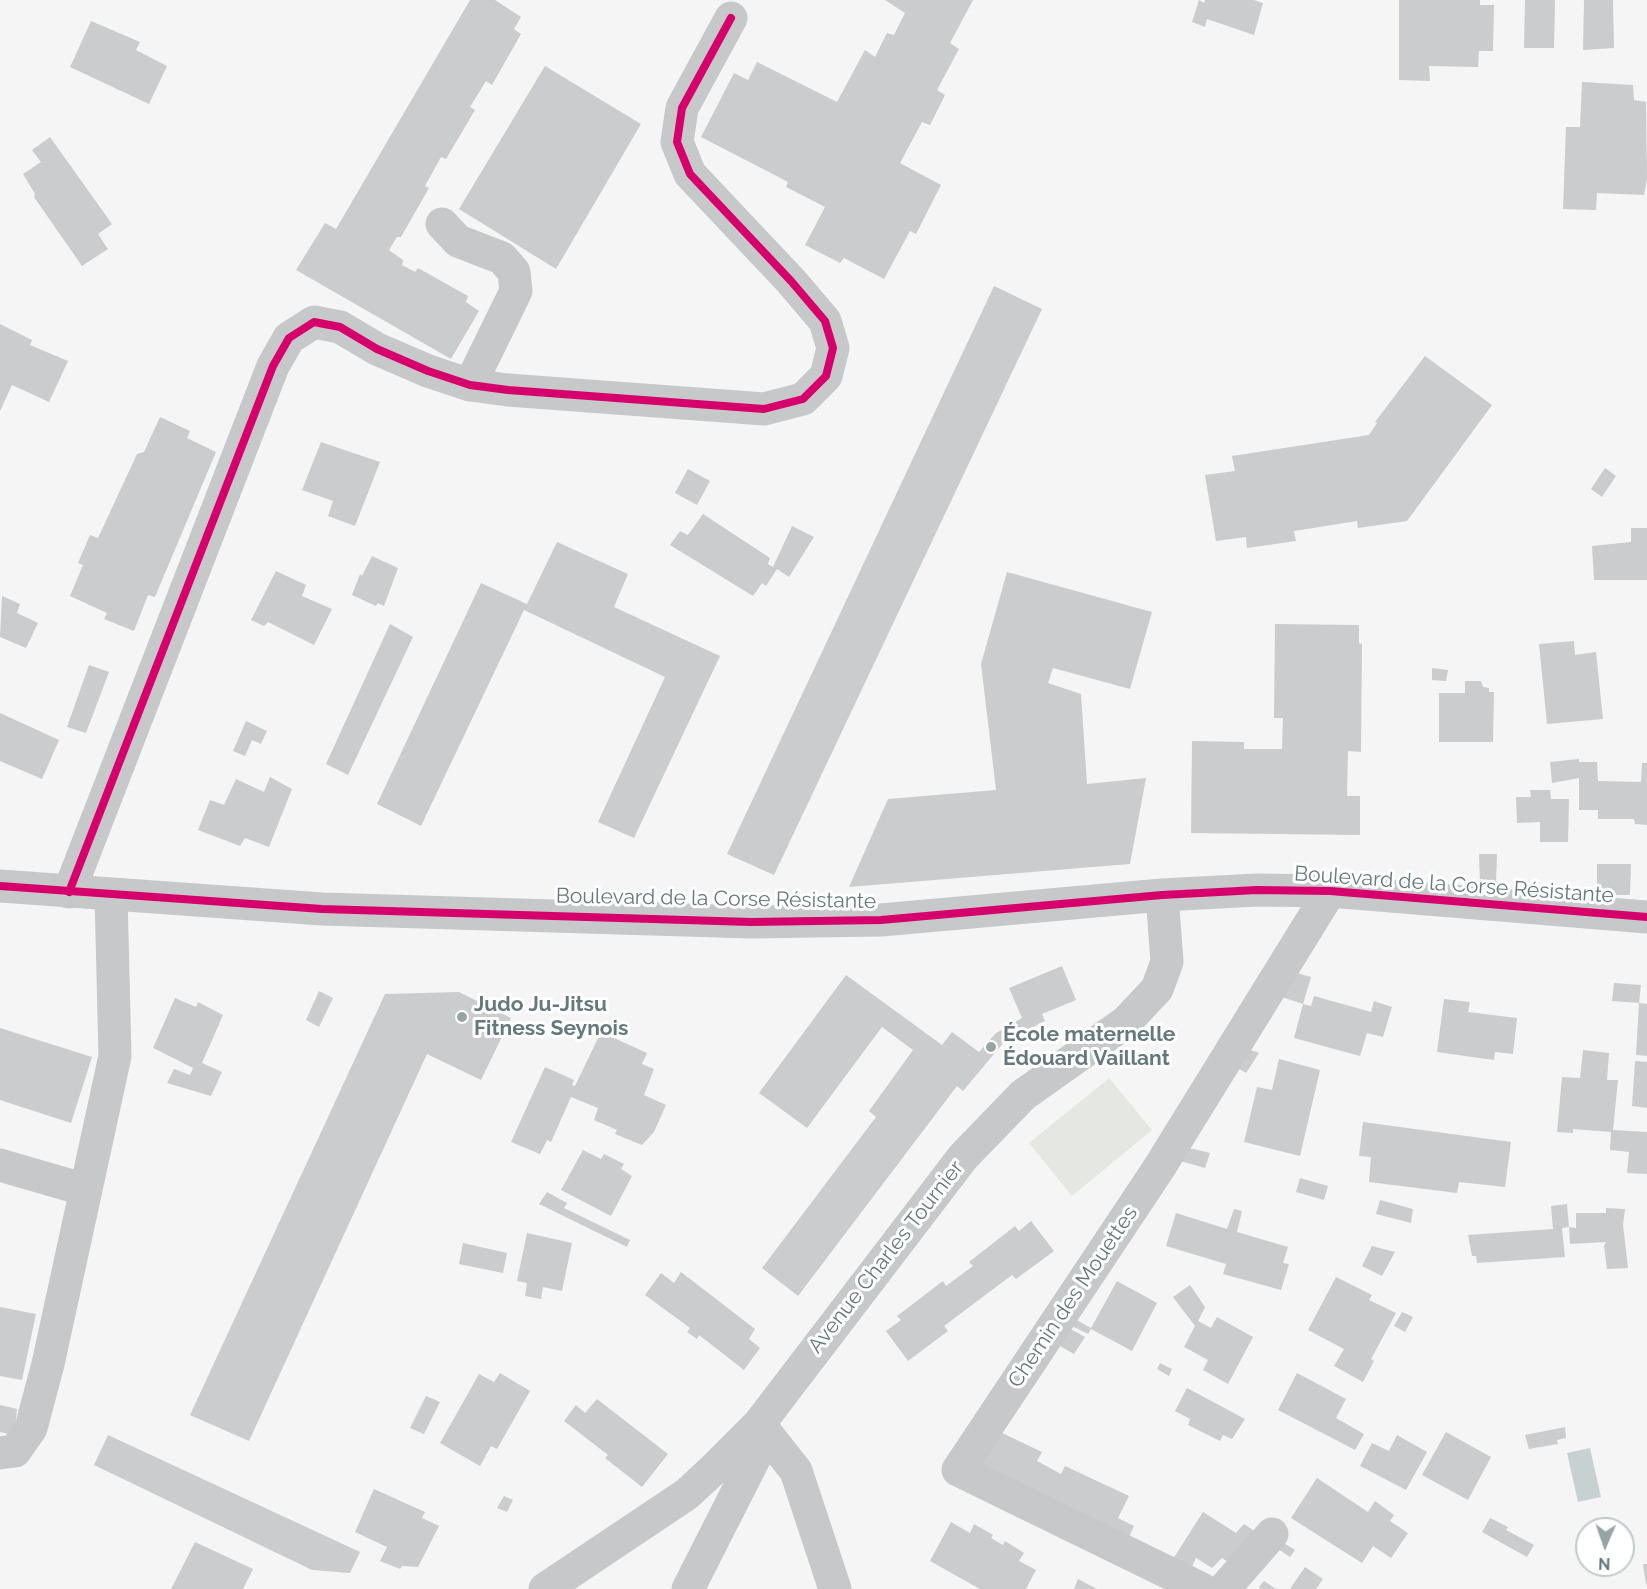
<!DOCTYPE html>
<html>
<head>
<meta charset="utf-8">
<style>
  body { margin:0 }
  #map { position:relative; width:1647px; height:1589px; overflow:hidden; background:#f5f5f5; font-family:Raleway,sans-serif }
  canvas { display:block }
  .north { position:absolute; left:1575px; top:1517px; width:60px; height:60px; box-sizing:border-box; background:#fff; border:2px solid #c1c9ca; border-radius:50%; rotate:182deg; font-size:16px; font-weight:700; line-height:24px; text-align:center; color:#65787b }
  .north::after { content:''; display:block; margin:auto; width:21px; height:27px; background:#97a4a6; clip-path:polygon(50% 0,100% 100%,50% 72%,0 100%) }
</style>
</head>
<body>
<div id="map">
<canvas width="1647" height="1589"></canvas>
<div class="north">N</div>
</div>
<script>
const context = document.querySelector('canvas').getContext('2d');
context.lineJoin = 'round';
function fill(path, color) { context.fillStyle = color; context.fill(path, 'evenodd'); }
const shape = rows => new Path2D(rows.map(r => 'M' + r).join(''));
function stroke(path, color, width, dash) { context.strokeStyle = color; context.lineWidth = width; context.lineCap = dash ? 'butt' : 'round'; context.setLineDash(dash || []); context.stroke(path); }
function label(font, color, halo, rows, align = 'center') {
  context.font = font + ' Raleway,sans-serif'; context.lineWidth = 6; context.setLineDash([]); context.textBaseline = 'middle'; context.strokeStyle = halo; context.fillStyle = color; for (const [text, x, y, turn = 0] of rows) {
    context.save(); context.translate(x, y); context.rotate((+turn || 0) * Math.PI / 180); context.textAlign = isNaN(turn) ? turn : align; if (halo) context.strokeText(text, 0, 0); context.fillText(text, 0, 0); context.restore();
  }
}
fill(shape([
  [1109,1078,1152,1130,1072,1196,1029,1143]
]), '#e5e7e2');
fill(shape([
  [1590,1448,1601,1497,1578,1502,1567,1453]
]), '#c8d1d1');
fill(shape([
  [470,0,495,0,521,17,514,29,521,34,492,85,486,81,470,107,475,110,446,159,441,157,425,186,429,188,401,237,397,237,389,250,403,260,402,265,415,272,418,268,468,296,466,302,479,311,451,359,296,270,325,223,336,229],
  [885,0,973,0,950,43,959,49,937,90,945,95,930,125,922,122,900,163,941,185,916,234,910,231,884,279,844,258,840,263,805,245,825,207,786,187,788,182,701,137,734,73,748,80,757,62,837,102,865,50,875,57,887,33,894,35,905,13],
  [1199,0,1204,3,1205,0,1254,0,1263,3,1254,35,1207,19,1205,27,1192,22],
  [1399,0,1480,0,1480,5,1494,5,1493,51,1479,51,1478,67,1429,66,1430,81,1399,80],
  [1525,0,1555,0,1554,48,1524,48],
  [1584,0,1613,0,1614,48,1583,50],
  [91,21,140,42,136,50,167,66,149,104,70,67],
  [545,66,641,124,556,269,459,209],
  [1582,82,1633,85,1634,100,1646,102,1647,179,1644,195,1597,193,1596,210,1563,209,1566,127,1580,127],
  [50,137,112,224,98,234,108,249,82,266,34,197,35,194,23,174,41,162,32,150],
  [994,286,1042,309,774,875,727,854],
  [0,324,32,340,30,345,68,361,49,402,12,385,0,411],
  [1425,356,1492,405,1407,521,1358,528,1357,521,1294,531,1296,541,1247,548,1246,537,1216,541,1205,475,1235,471,1232,456,1369,435,1377,423,1375,422],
  [160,417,190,431,187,438,216,452,155,597,148,595,134,631,104,619,107,613,70,596,83,565,78,563,90,535,98,538,137,454,144,452],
  [321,442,380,462,355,526,328,516,333,501,302,490],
  [1605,468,1616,476,1602,497,1591,489],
  [688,469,710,481,697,505,675,493],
  [703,514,770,558,768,564,773,567,792,526,814,537,789,577,777,569,766,586,762,583,753,596,670,545,680,531,688,535],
  [1631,528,1647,528,1647,580,1594,580,1592,546,1631,542],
  [557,542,628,574,614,607,720,656,634,838,598,822,665,677,524,610,421,826,377,804,481,583,527,604],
  [372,556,398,568,384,606,378,603,376,606,352,595,360,574,362,576],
  [276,571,306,585,302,596,332,609,314,645,268,622,264,626,251,620],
  [1007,572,1152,612,1130,689,1053,668,1048,683,1081,694,1087,784,1146,778,1130,864,849,887,888,799,996,790,981,664],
  [2,596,20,604,17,613,38,623,26,648,0,637],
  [390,624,413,637,348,775,326,764],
  [1275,624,1359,625,1359,643,1362,644,1361,752,1348,751,1347,796,1360,796,1360,835,1191,833,1192,741,1244,742,1244,749,1282,749,1283,718,1274,718],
  [1574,641,1575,655,1596,652,1603,719,1547,724,1539,644],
  [89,665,109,672,86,733,67,727],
  [1432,668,1448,670,1446,681,1432,680],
  [1465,681,1481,681,1483,687,1489,688,1489,692,1494,692,1493,742,1439,742,1439,693,1465,693],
  [0,713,59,740,42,779,0,761],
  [246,721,267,731,261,744,252,740,245,756,233,751],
  [1579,759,1579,762,1597,762,1598,781,1641,782,1642,763,1647,763,1647,825,1635,824,1634,819,1598,819,1598,810,1579,810,1579,778,1552,783,1550,762],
  [270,777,292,789,269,847,245,838,240,846,198,830,210,800,224,805,236,779,264,792],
  [1530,790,1550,790,1551,799,1569,799,1568,842,1540,842,1540,822,1517,823,1516,797,1531,797],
  [1479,854,1497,854,1496,883,1480,883],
  [1597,864,1631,864,1630,895,1597,895],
  [1062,966,1076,1000,1042,1014,1045,1021,1004,1042,963,1091,957,1086,798,1296,762,1268,876,1117,869,1111,913,1050,882,1027,807,1128,759,1093,846,975,942,1045,952,1032,979,1052,996,1033,1022,1018,1009,988],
  [1297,973,1311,977,1303,1004,1311,1006,1314,996,1371,1012,1374,1001,1392,1007,1383,1037,1367,1033,1360,1056,1294,1038,1303,1004,1282,997],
  [1614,983,1641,985,1639,1003,1647,1004,1647,1056,1636,1055,1639,1003,1612,1001],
  [319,991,333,998,319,1027,306,1020],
  [459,992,511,1018,481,1080,427,1054,249,1441,190,1415,385,994],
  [175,998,196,1007,198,1002,223,1015,202,1063,222,1072,211,1096,167,1083,174,1069,190,1075,193,1068,153,1048],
  [1444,999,1470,1002,1468,1012,1517,1018,1513,1054,1495,1052,1494,1060,1437,1052],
  [0,1028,92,1057,71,1123,0,1100],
  [601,1032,647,1053,642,1064,654,1069,644,1095,666,1105,654,1132,642,1145,615,1134,617,1130,594,1120,598,1108,571,1097,551,1142,547,1140,540,1154,511,1142,545,1067,574,1080,572,1085,575,1086],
  [1248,1049,1259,1053,1246,1073,1236,1067],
  [1583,1050,1609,1053,1607,1080,1618,1080,1613,1130,1647,1132,1647,1174,1627,1173,1629,1152,1610,1150,1611,1132,1573,1129,1573,1133,1557,1132,1562,1077,1580,1078],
  [1279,1059,1320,1070,1300,1156,1244,1142,1257,1087,1272,1090],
  [1635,1061,1647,1062,1647,1108,1632,1106],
  [1363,1122,1511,1142,1505,1187,1459,1182,1457,1193,1369,1182,1371,1157,1359,1156],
  [1185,1147,1210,1153,1205,1168,1177,1160],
  [583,1150,601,1159,604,1154,624,1164,621,1169,632,1176,611,1216,561,1190],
  [1300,1178,1328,1186,1324,1200,1296,1192],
  [547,1192,567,1203,564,1208,630,1240,627,1247,539,1204],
  [1380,1200,1413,1209,1411,1223,1376,1214],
  [1567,1204,1569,1227,1562,1228,1565,1257,1477,1263,1476,1256,1472,1256,1468,1235,1553,1229,1551,1206],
  [1606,1208,1625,1209,1623,1225,1628,1268,1607,1269,1604,1246,1606,1242,1570,1244,1569,1227,1576,1228,1576,1213,1606,1213],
  [1234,1209,1242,1211,1237,1232,1288,1247,1283,1263,1289,1264,1281,1290,1223,1274,1226,1264,1166,1246,1176,1213,1227,1229],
  [1031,1221,1054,1251,1016,1279,1012,1275,944,1326,948,1331,908,1361,886,1331,901,1320,897,1316,943,1281,946,1286,973,1266,969,1262,1015,1226,1019,1231],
  [527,1233,572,1243,562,1291,543,1287,541,1299,525,1296,527,1283,517,1281],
  [463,1243,507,1253,503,1273,459,1264],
  [1372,1246,1395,1252,1382,1276,1362,1266],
  [681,1272,755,1329,749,1339,760,1348,744,1370,699,1335,697,1339,687,1332,690,1328,645,1295,661,1273,674,1283],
  [1336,1277,1372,1295,1369,1300,1396,1313,1371,1359,1374,1361,1363,1382,1334,1366,1344,1349,1308,1330],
  [1117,1281,1157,1303,1132,1351,1091,1329,1088,1334,1068,1324,1073,1318,1091,1328],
  [1190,1285,1205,1307,1198,1321,1211,1328,1217,1317,1253,1337,1228,1384,1203,1370,1208,1360,1184,1347,1195,1326,1173,1297],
  [0,1307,36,1314,22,1380,0,1376],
  [1402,1312,1413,1317,1405,1332,1394,1326],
  [1067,1327,1085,1337,1074,1354,1056,1344],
  [1160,1363,1172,1369,1169,1376,1157,1369],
  [500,1373,530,1391,497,1449,491,1446,480,1466,440,1443,479,1374,494,1382],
  [1297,1373,1346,1399,1336,1418,1364,1434,1355,1450,1278,1410],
  [1187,1388,1245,1419,1232,1439,1223,1435,1220,1441,1188,1425,1190,1419,1175,1411],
  [426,1396,440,1402,424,1434,410,1428],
  [597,1399,668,1454,642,1487,605,1458,608,1455,564,1421,576,1405,585,1413],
  [0,1405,17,1409,14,1435,0,1432],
  [1565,1427,1566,1438,1557,1440,1558,1444,1529,1449,1525,1435],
  [1000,1432,1042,1452,1037,1461,1061,1474,1065,1466,1129,1496,1118,1518,1134,1526,1124,1548,980,1464],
  [1446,1432,1491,1457,1468,1500,1422,1475],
  [108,1435,360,1552,350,1573,312,1570,94,1465],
  [1397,1435,1427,1452,1406,1490,1360,1466,1372,1443,1389,1451],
  [1317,1478,1368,1512,1375,1501,1394,1515,1390,1521,1408,1533,1391,1558,1373,1546,1362,1563,1291,1518],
  [374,1489,425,1512,422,1518,439,1526,418,1567,402,1566,400,1569,380,1561,387,1547,355,1532],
  [504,1496,513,1500,507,1512,497,1508],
  [1203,1512,1236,1533,1244,1524,1256,1532,1232,1565,1222,1558,1212,1568,1196,1558,1186,1579,1173,1559],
  [1490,1518,1508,1527,1506,1530,1534,1545,1527,1557,1482,1532],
  [951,1522,970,1533,974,1524,993,1535,991,1538,1003,1545,1005,1541,1024,1553,1019,1561,1036,1570,1026,1589,980,1589,930,1561],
  [1276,1538,1295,1550,1290,1557,1272,1545],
  [195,1542,253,1569,243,1589,171,1589],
  [1643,1564,1647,1564,1647,1585,1646,1585],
  [1305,1567,1323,1579,1316,1589,1290,1589],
  [1078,1579,1097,1589,1074,1589],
  [1264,1581,1276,1589,1261,1589,1259,1587]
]), '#cbcccd');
stroke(shape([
  [442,224,458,241,502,258,514,272,516,291,470,385],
  [0,886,322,909,751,922,881,920,1162,895,1257,890,1330,891,1647,917],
  [69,892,273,366,289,338,314,322,340,327,377,349,428,371,470,385,508,390,764,409,803,399,826,376,833,348,825,321,791,281,690,174,677,142,682,108,731,18],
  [0,1165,86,1190],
  [759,1424,796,1471,835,1589],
  [0,1453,15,1451,31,1428,48,1364,115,1056,111,895],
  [545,1589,687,1494,715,1468,759,1424,963,1157,1023,1095,1126,1022,1157,989,1167,962,1162,895],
  [688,1589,756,1455,759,1424],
  [1202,1589,958,1470,1159,1168,1330,891],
  [1224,1589,1272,1534]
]), '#c6c8c9', 33);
stroke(shape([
  [0,886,322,909,751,922,881,920,1162,895,1257,890,1330,891,1647,917],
  [69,892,273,366,289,338,314,322,340,327,377,349,428,371,470,385,508,390,764,409,803,399,826,376,833,348,825,321,791,281,690,174,677,142,682,108,731,18]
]), '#d6006c', 8);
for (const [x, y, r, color] of [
  [462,1017,6,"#97a4a6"],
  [991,1047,6,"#97a4a6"]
]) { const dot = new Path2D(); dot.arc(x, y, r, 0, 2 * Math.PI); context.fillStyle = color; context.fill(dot); stroke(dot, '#fff', 2); }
label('21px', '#65787b', '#fff', [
  ["Boulevard de la Corse Résistante",1454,885,4],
  ["Boulevard de la Corse Résistante",716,899,1],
  ["Avenue Charles Tournier",886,1257,-52],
  ["Chemin des Mouettes",1073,1297,-56]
]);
label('bold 21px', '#65787b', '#fff', [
  ["Judo Ju-Jitsu",474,1005],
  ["Fitness Seynois",474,1029],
  ["École maternelle",1003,1035],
  ["Édouard Vaillant",1003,1059]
], 'left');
</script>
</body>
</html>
